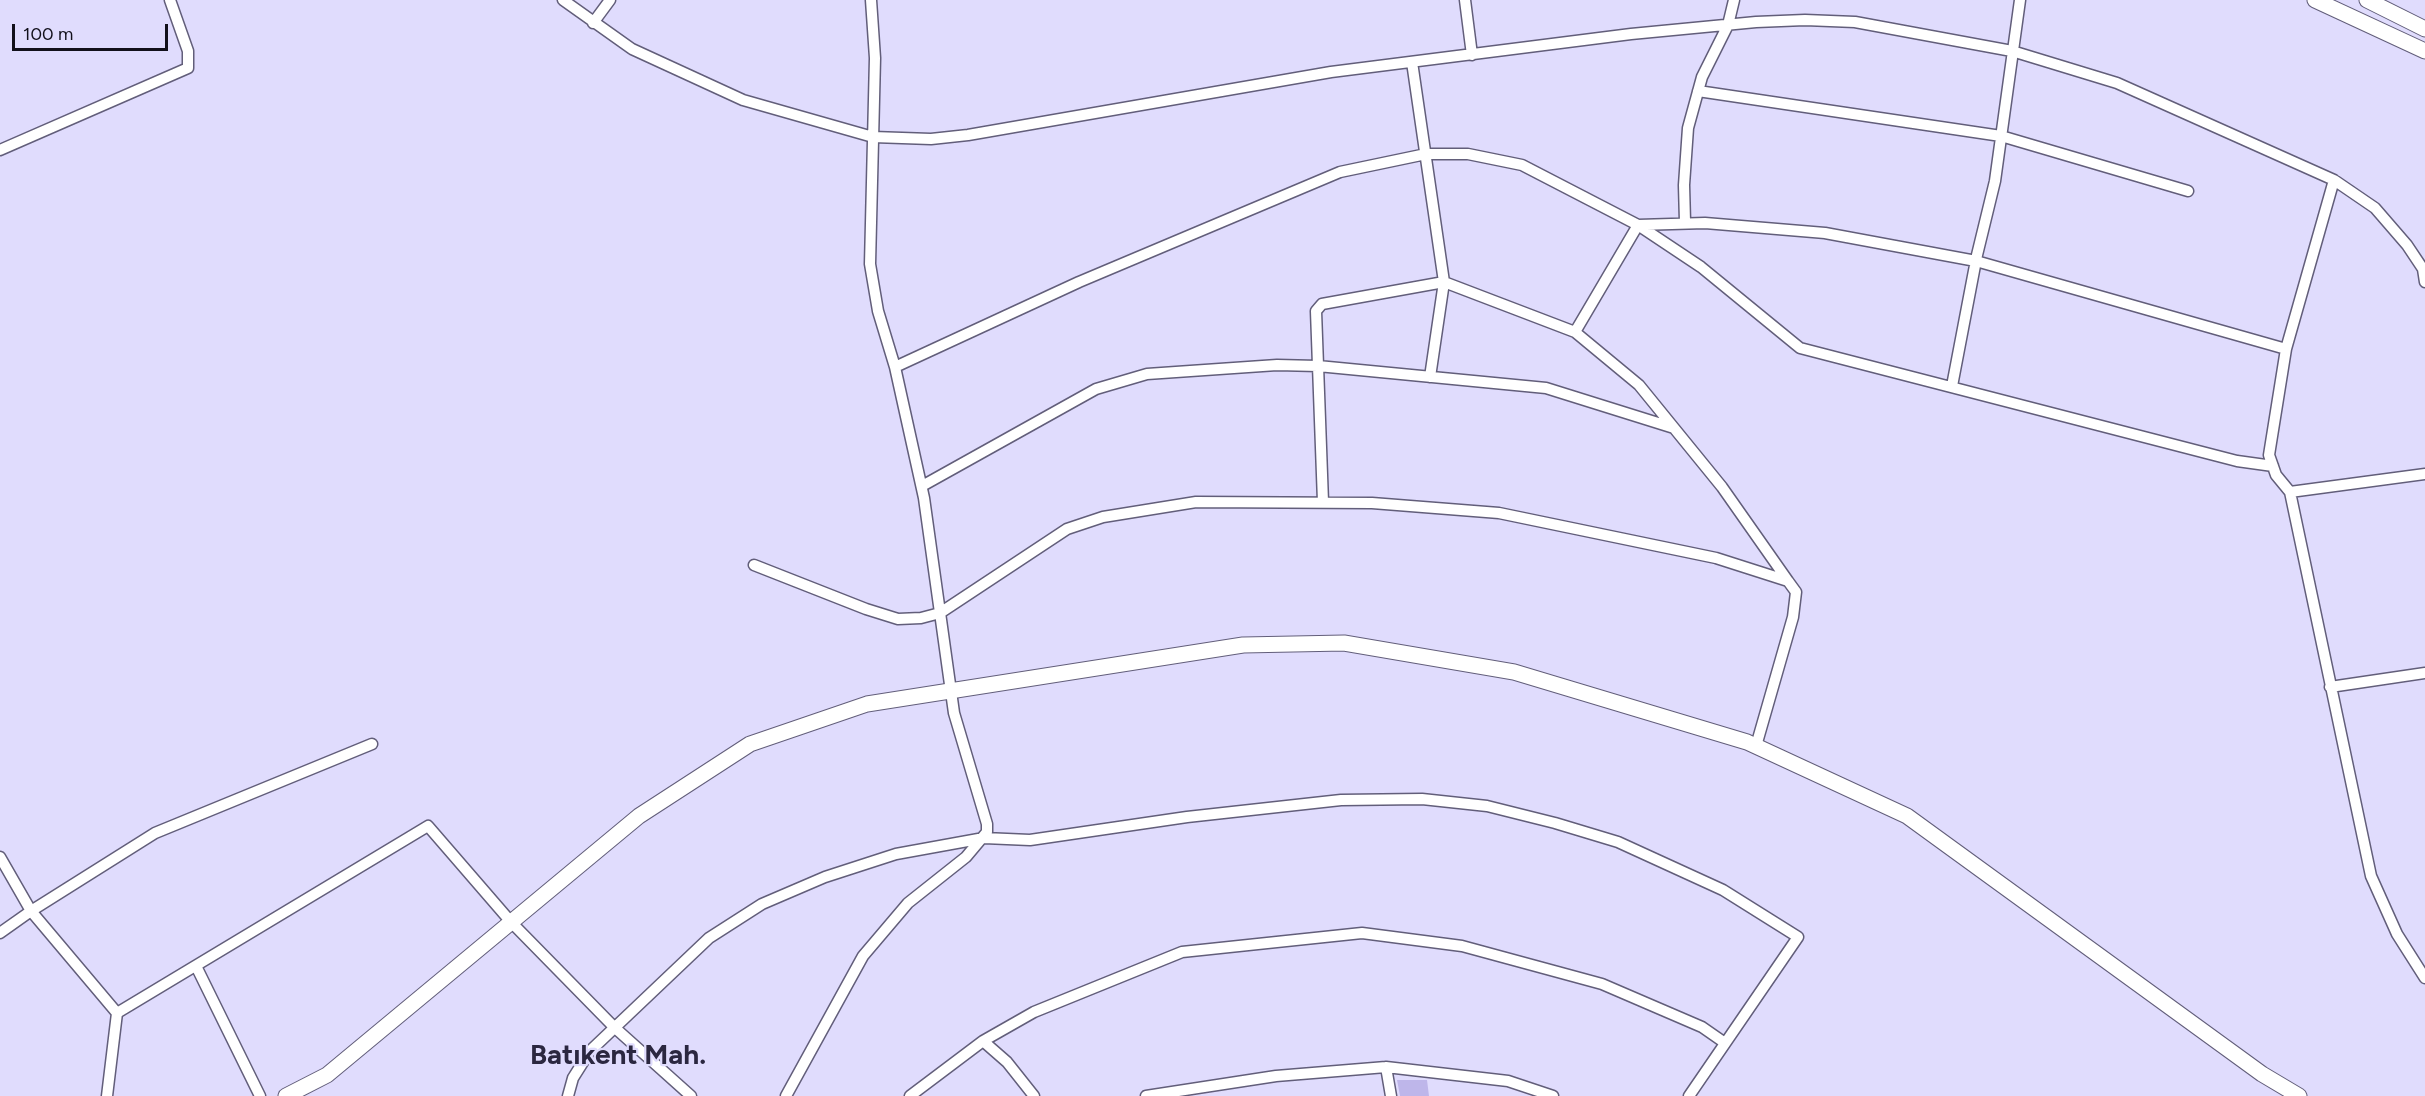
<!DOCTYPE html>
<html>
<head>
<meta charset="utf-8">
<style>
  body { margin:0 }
  #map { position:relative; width:2425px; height:1096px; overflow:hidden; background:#e0dcfd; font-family:Figtree,sans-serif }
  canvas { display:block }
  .scale { position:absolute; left:12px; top:24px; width:156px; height:27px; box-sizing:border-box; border:3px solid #12101b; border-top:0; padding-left:8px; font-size:18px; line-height:21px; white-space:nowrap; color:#12101b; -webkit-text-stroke:4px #e0dcfd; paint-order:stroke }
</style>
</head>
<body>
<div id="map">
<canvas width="2425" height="1096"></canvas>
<div class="scale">100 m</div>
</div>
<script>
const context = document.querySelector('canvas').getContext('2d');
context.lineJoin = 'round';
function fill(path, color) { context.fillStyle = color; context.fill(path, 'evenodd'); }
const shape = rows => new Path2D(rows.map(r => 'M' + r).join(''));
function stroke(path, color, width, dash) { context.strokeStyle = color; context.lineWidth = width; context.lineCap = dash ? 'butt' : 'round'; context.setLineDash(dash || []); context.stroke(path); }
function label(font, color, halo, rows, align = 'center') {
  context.font = font + ' Figtree,sans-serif'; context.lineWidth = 4.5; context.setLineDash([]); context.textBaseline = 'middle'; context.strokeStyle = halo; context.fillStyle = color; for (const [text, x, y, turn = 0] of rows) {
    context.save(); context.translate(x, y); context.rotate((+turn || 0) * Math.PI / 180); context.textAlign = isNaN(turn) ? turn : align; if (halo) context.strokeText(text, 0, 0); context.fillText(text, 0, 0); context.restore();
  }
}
fill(shape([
  [1397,1080,1427,1080,1429,1096,1400,1096]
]), '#beb6ea');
const street = shape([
  [563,0,632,49,743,100,873,137,931,139,968,135,1331,72,1631,34,1756,22,1805,20,1855,22,2012,51,2117,83,2334,180,2375,208,2407,245,2423,269,2425,282],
  [1465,0,1472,55],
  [593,23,610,0],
  [1412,62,1444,282,1430,377],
  [1698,91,2001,136,2188,191],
  [0,150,188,68,188,51,170,0],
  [2334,180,2286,349,2269,455,2276,475,2290,492,2371,876,2397,934,2425,978],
  [1685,222,1684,185,1688,128,1702,77,1728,25,1734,0],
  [1575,332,1638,225,1705,223,1825,233,1976,261,2286,349],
  [895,367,1079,282,1340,172,1426,154,1468,154,1522,165,1638,225,1701,267,1800,348,2237,461,2273,466],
  [1952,386,1977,255,1995,181,2020,0],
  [922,486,1096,389,1147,374,1277,365,1318,366,1546,388,1674,428],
  [2290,492,2425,474],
  [1323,502,1316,311,1322,304,1444,282,1575,332,1639,385,1722,487,1788,581],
  [754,565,866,609,898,619,921,618,940,613,1067,529,1103,517,1196,502,1372,503,1499,513,1716,558,1788,581,1796,592,1793,617,1756,746],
  [2330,687,2425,673],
  [0,857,31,911,155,833,372,744],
  [0,933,31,911,117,1013,107,1096],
  [196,966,260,1096],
  [117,1013,428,826,511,922,614,1027,691,1096],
  [983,1041,1007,1062,1034,1096],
  [1386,1067,1391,1096],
  [568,1096,573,1078,590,1051,709,938,762,904,825,877,896,854,984,838,1030,840,1187,817,1341,800,1422,799,1487,806,1555,823,1618,842,1723,890,1798,937,1689,1096],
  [786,1096,863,956,908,903,966,857,987,832,987,824,954,713,924,498,895,367,878,311,870,264,875,58,871,0],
  [910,1096,983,1041,1034,1012,1182,952,1362,933,1462,946,1602,984,1702,1027,1725,1043],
  [1146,1096,1276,1076,1386,1067,1508,1081,1553,1096]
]);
const secondary = shape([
  [2315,0,2425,51],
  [2367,0,2425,29],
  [286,1096,327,1075,639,816,750,744,867,704,1243,645,1344,643,1514,672,1747,742,1907,816,2262,1074,2299,1096]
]);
stroke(street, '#625e7a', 13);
stroke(secondary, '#625e7a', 17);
stroke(street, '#fff', 10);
stroke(secondary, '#fff', 15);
label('bold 28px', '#2b2740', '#e0dcfd', [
  ["Batıkent Mah.",618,1056]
]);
</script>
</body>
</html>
